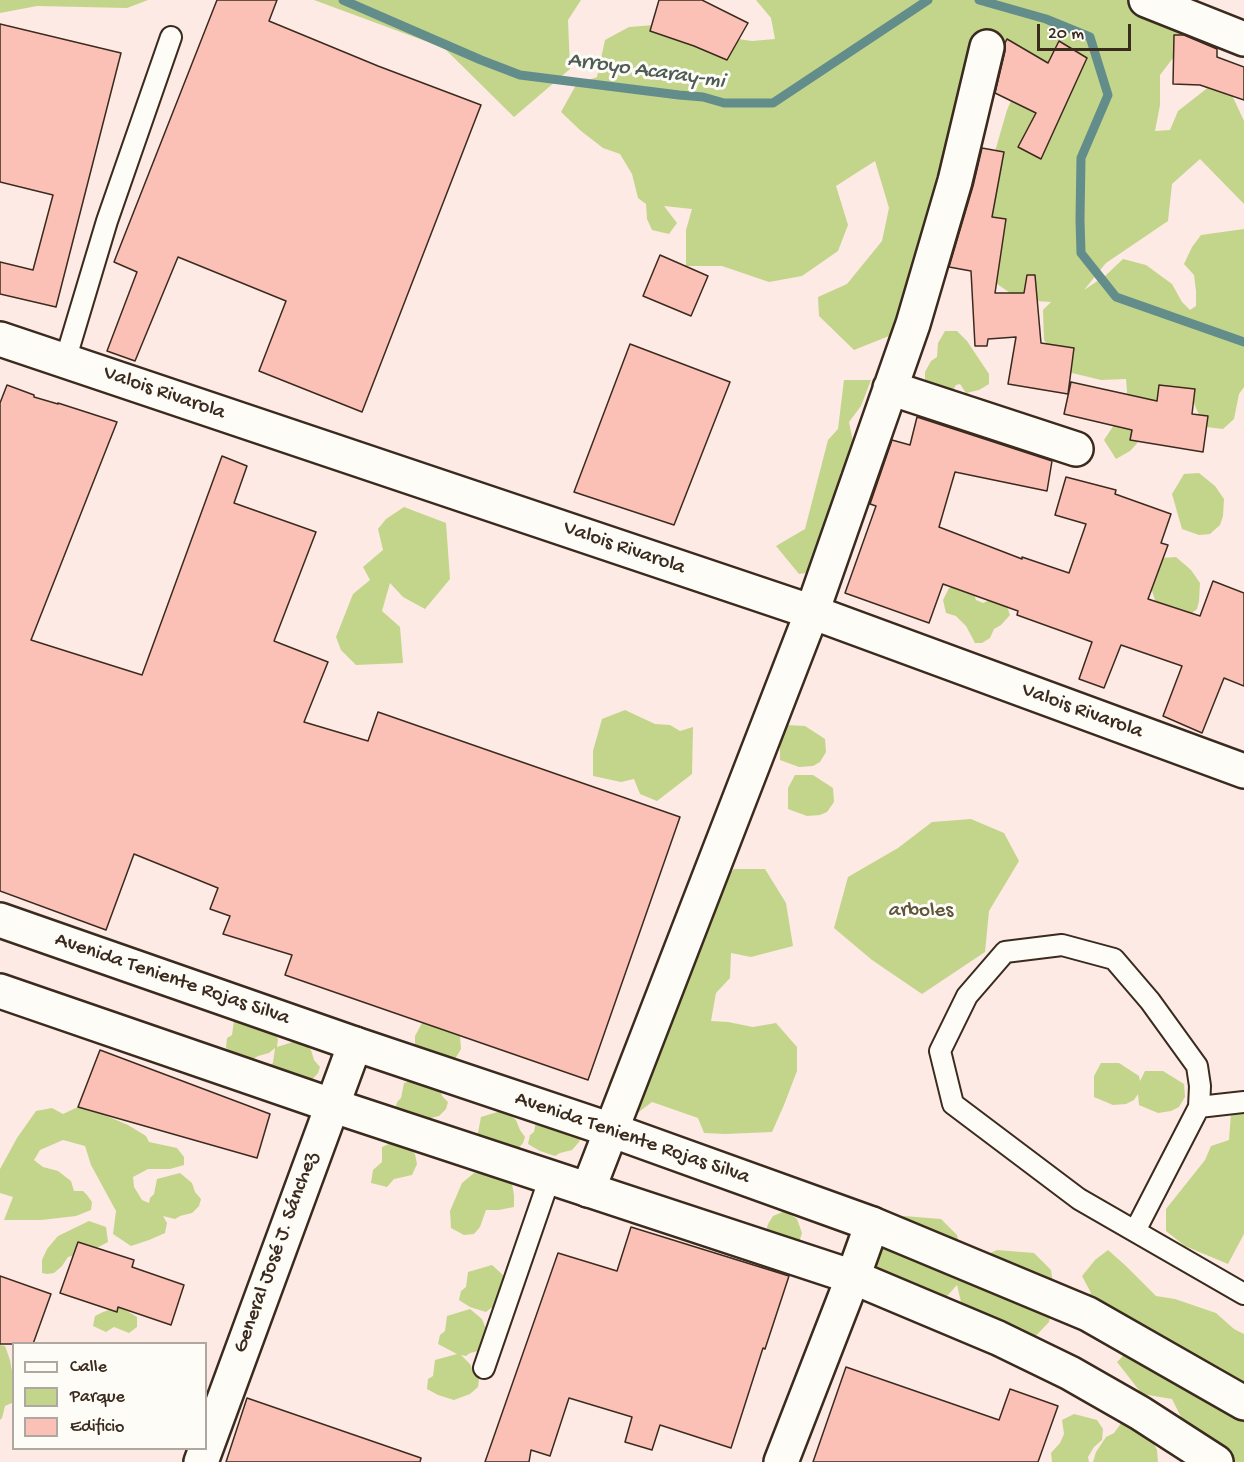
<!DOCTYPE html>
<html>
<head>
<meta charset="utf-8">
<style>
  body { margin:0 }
  #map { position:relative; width:1244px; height:1462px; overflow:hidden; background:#fdeae4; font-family:"Gochi Hand",sans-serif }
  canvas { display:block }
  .legend { position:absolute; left:12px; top:1342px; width:195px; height:108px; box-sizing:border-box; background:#fdfcf7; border:2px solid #afa8a0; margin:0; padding:8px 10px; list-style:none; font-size:18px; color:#3b2a1e }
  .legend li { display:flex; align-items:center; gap:12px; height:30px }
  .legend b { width:30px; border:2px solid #afa8a0 }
  .scale { position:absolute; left:1037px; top:24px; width:94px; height:27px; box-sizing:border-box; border:3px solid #3b2a1e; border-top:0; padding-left:8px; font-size:18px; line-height:21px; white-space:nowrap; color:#3b2a1e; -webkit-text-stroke:4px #fdfcf7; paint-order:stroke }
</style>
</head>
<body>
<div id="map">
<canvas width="1244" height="1462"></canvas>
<ul class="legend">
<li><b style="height:8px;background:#fdfcf7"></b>Calle</li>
<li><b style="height:16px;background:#c3d58a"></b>Parque</li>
<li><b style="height:16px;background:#fcc1b6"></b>Edificio</li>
</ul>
<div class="scale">20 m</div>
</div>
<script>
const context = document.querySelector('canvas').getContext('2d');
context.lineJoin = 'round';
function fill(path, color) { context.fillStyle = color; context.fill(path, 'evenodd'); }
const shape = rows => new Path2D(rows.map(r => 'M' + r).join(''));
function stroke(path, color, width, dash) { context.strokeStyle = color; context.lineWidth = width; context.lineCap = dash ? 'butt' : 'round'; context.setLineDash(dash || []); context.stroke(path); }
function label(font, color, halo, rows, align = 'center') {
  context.font = font + ' "Gochi Hand",sans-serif'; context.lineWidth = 6; context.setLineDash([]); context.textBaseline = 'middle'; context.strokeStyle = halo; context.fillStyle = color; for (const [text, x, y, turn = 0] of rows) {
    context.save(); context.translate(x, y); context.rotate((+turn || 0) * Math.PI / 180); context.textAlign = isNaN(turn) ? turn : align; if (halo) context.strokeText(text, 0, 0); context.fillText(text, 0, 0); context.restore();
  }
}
fill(shape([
  [0,0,148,0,127,8,37,6,0,13],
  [314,0,581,0,568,20,570,69,514,117,444,48],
  [756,0,1152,0,1172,16,1185,35,1183,45,1160,75,1160,105,1155,131,1170,130,1178,111,1210,86,1231,93,1244,121,1244,204,1200,159,1172,184,1168,221,1106,263,1084,290,1105,276,1123,259,1146,265,1172,284,1182,302,1190,310,1196,306,1196,291,1194,275,1184,264,1192,247,1201,235,1244,229,1244,387,1239,394,1234,419,1223,429,1206,427,1199,415,1193,401,1195,389,1159,385,1154,425,1130,451,1116,459,1104,440,1128,404,1126,379,1101,380,1072,373,1050,363,1049,347,1044,340,1043,310,1051,302,1020,300,990,279,989,172,1007,110,1027,64,995,70,956,188,967,235,938,272,909,272,912,322,889,336,854,350,819,316,818,297,847,284,882,241,889,208,875,161,836,186,848,225,838,251,802,276,769,282,722,266,686,266,686,230,692,209,664,206,677,223,669,234,652,230,647,219,646,204,638,198,632,174,620,154,603,148,581,131,561,112,576,85,597,77,605,40,629,27,667,24,717,36,752,41,775,39,771,18],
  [945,331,957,331,967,341,989,374,989,384,979,390,966,393,960,384,956,385,952,392,925,384,925,372,931,361,937,357,938,343],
  [844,380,871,380,861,406,849,422,856,456,840,473,849,490,813,572,799,574,776,546,805,529,828,440,838,429],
  [1199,473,1215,486,1224,499,1223,516,1220,525,1210,534,1199,535,1182,529,1172,494,1184,474],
  [404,507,446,523,450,579,425,609,403,597,390,583,382,611,400,627,403,663,356,665,341,650,336,637,353,594,370,580,363,567,383,550,378,529,386,519],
  [1176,557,1191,570,1200,583,1199,601,1197,609,1186,618,1159,613,1148,578,1161,558],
  [961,584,973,591,976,600,983,603,990,600,1005,600,1010,615,1001,625,994,629,990,638,982,643,975,643,966,626,956,616,946,613,943,600,949,588],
  [625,710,655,724,670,725,680,731,693,727,692,774,657,801,640,794,634,779,621,782,593,776,593,751,602,719],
  [787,725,805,726,825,739,826,752,820,762,813,766,799,767,780,760,780,739],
  [795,775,813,775,833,788,834,802,827,812,820,815,807,816,788,809,788,788],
  [971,819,1004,833,1019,861,989,911,985,952,922,994,872,960,834,928,848,877,898,848,932,822],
  [734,869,765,869,786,903,793,946,751,957,731,953,730,978,716,993,711,1021,728,1022,753,1027,776,1023,797,1047,797,1071,784,1105,772,1132,725,1134,704,1133,698,1118,652,1102,631,1118,606,1100,609,1082,638,1017,700,950,697,923,711,895],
  [258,1013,278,1039,277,1047,299,1040,311,1050,314,1060,320,1067,318,1073,311,1081,268,1066,273,1063,275,1048,269,1053,258,1056,253,1059,237,1055,226,1048,227,1038,232,1035,234,1020],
  [422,1023,440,1023,460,1036,461,1049,455,1059,448,1063,415,1057,415,1036],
  [1101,1063,1119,1063,1139,1076,1140,1081,1145,1071,1163,1071,1184,1084,1185,1097,1179,1107,1171,1111,1158,1113,1139,1105,1138,1094,1134,1100,1126,1104,1113,1105,1094,1097,1094,1076],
  [427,1076,439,1086,442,1096,448,1102,446,1109,439,1116,427,1119,395,1111,397,1102,401,1098,404,1083],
  [78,1107,95,1111,128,1125,146,1136,149,1142,177,1148,184,1157,184,1165,170,1169,148,1169,133,1177,134,1187,142,1200,149,1203,150,1198,154,1194,157,1179,180,1173,192,1183,195,1192,201,1199,199,1206,192,1213,180,1216,175,1219,163,1216,167,1223,165,1233,149,1240,131,1246,113,1234,116,1211,91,1165,85,1146,63,1140,40,1150,34,1160,43,1167,58,1171,71,1181,74,1191,83,1191,87,1195,92,1202,91,1210,76,1216,41,1220,4,1220,13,1197,0,1193,0,1169,17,1138,36,1111,52,1108,63,1114],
  [1244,1109,1244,1234,1228,1264,1185,1246,1166,1231,1166,1209,1205,1160,1211,1146,1229,1140,1231,1113],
  [504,1110,516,1120,520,1130,525,1137,523,1143,516,1151,474,1136,478,1133,481,1117],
  [537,1116,581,1136,579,1142,572,1150,560,1153,555,1156,540,1151,528,1144,530,1135,534,1132],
  [400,1139,415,1154,417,1164,412,1175,394,1179,387,1187,371,1183,373,1170,382,1162,382,1147],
  [474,1173,493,1174,512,1184,514,1195,514,1207,499,1210,486,1210,480,1227,474,1234,464,1235,451,1228,450,1211,462,1183],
  [785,1211,797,1219,802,1233,799,1243,765,1235,768,1224,773,1216],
  [904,1216,941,1219,957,1235,961,1255,966,1264,997,1250,1034,1253,1051,1270,1054,1290,1049,1322,1031,1341,966,1323,957,1285,938,1306,873,1289,872,1230],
  [89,1221,106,1227,108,1242,91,1251,68,1257,62,1266,54,1273,47,1274,42,1273,42,1260,47,1249,58,1236],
  [1108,1250,1126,1266,1156,1296,1175,1299,1216,1313,1234,1329,1244,1334,1244,1462,1236,1462,1187,1429,1172,1399,1142,1394,1117,1362,1124,1355,1066,1316,1091,1293,1082,1276,1095,1260],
  [492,1265,503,1275,506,1285,503,1305,491,1308,486,1312,470,1307,459,1300,461,1291,466,1287,468,1272],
  [118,1307,127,1311,137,1317,137,1327,129,1333,114,1327,106,1332,93,1326,95,1316,103,1312],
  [470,1309,482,1319,486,1329,491,1336,482,1350,470,1353,466,1356,461,1355,470,1364,474,1373,479,1379,478,1387,470,1394,454,1400,438,1395,427,1389,428,1379,433,1376,435,1360,457,1354,438,1344,440,1335,445,1331,447,1316],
  [0,1345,5,1346,10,1360,12,1371,13,1372,14,1402,5,1406,2,1418,0,1420],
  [1074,1414,1097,1420,1103,1429,1102,1440,1094,1447,1088,1457,1089,1462,1052,1462,1051,1453,1060,1443,1064,1434,1062,1420],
  [1122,1422,1150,1436,1157,1450,1158,1462,1093,1462,1096,1452,1106,1437,1114,1433]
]), '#c3d58a');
stroke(shape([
  [343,0,481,60,520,75,679,95,703,97,724,103,773,103,928,0],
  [979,0,1046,19,1090,37,1108,95,1081,158,1080,220,1081,253,1116,297,1244,342]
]), '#638d8b', 9);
const building = shape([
  [217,0,277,0,269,21,378,66,481,105,362,412,259,371,286,301,178,257,135,361,107,351,137,272,114,262,217,0],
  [659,0,702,0,748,23,727,60,694,46,650,31,659,0],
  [0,24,121,53,56,307,0,294,0,262,33,270,53,195,0,182,0,24],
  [1174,35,1184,35,1217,49,1217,57,1244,67,1244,100,1200,85,1173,84,1174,35],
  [1007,39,1048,63,1059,41,1087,58,1041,159,1018,147,1036,113,995,93,1005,51,1005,43,1007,39],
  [982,148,1004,152,992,217,1006,219,995,293,1024,293,1027,275,1035,275,1041,343,1074,348,1068,394,1008,384,1016,337,988,339,987,346,975,346,971,271,949,267,973,186,982,148],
  [660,255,708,276,691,316,643,296,660,255],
  [630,344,730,382,674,525,574,492,630,344],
  [1071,382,1157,401,1159,385,1195,389,1192,414,1208,416,1203,452,1130,440,1132,430,1064,414,1071,382],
  [7,385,34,395,34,397,58,404,58,403,117,422,31,640,142,675,222,456,247,466,234,503,316,532,274,641,328,662,304,722,368,741,378,712,680,817,588,1080,285,975,292,955,223,934,230,916,210,909,218,888,134,854,106,930,0,891,0,403,7,385],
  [917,417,1052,461,1047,491,955,472,939,527,1022,559,1022,557,1069,573,1086,524,1055,515,1066,477,1116,490,1115,494,1171,514,1161,543,1168,545,1148,599,1200,616,1213,581,1244,593,1244,686,1224,678,1202,733,1163,716,1182,666,1121,645,1104,688,1079,679,1092,642,1017,615,1018,611,943,584,929,623,845,593,876,506,870,504,892,440,910,445,917,417],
  [100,1050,270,1114,257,1158,78,1107,100,1050],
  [631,1227,789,1276,765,1349,763,1348,731,1448,660,1425,652,1450,625,1442,632,1417,569,1398,550,1456,531,1450,529,1462,485,1462,558,1253,617,1271,631,1227],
  [78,1242,134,1260,132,1267,184,1285,171,1325,118,1307,117,1312,60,1293,78,1242],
  [0,1276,51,1294,33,1344,0,1344,0,1276],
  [846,1367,999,1420,1010,1389,1058,1406,1038,1462,813,1462,846,1367],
  [247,1398,421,1458,420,1462,226,1462,247,1398]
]);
fill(building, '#fcc1b6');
stroke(building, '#3b2a1e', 1.5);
const service = shape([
  [65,361,107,221,171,37],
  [1199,1107,1244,1102],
  [1135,1231,1199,1107,1200,1086,1197,1066,1150,1001,1114,959,1062,945,1005,952,967,996,940,1051,953,1104,1079,1199,1244,1294],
  [484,1368,550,1177]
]);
const minor = shape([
  [1146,0,1244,39],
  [0,339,812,612,1244,771],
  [890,388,1076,449],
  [588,1190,812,612,913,324,955,181,987,47],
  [201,1462,355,1044],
  [781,1462,853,1277,872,1224]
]);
const tertiary = shape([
  [0,920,355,1044,611,1130,872,1224,1088,1314,1244,1403],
  [0,991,331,1105,853,1277,998,1338,1070,1373,1140,1413,1216,1462]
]);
stroke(service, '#3b2a1e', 24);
stroke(minor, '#3b2a1e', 38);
stroke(tertiary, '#3b2a1e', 38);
stroke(service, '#fdfcf7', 20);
stroke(minor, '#fdfcf7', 33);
stroke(tertiary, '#fdfcf7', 33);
label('21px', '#3b2a1e', '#fdfcf7', [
  ["Valois Rivarola",164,394,19],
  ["Valois Rivarola",624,549,19],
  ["Valois Rivarola",1082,712,20],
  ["Avenida Teniente Rojas Silva",172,980,19],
  ["Avenida Teniente Rojas Silva",632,1139,19],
  ["General José J. Sánchez",277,1253,-70]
]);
label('21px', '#5d5539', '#fdfcf7', [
  ["arboles",921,912]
]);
label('italic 22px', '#4f5c55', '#fdfcf7', [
  ["Arroyo Acaray-mi",646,72,8]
]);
</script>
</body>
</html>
